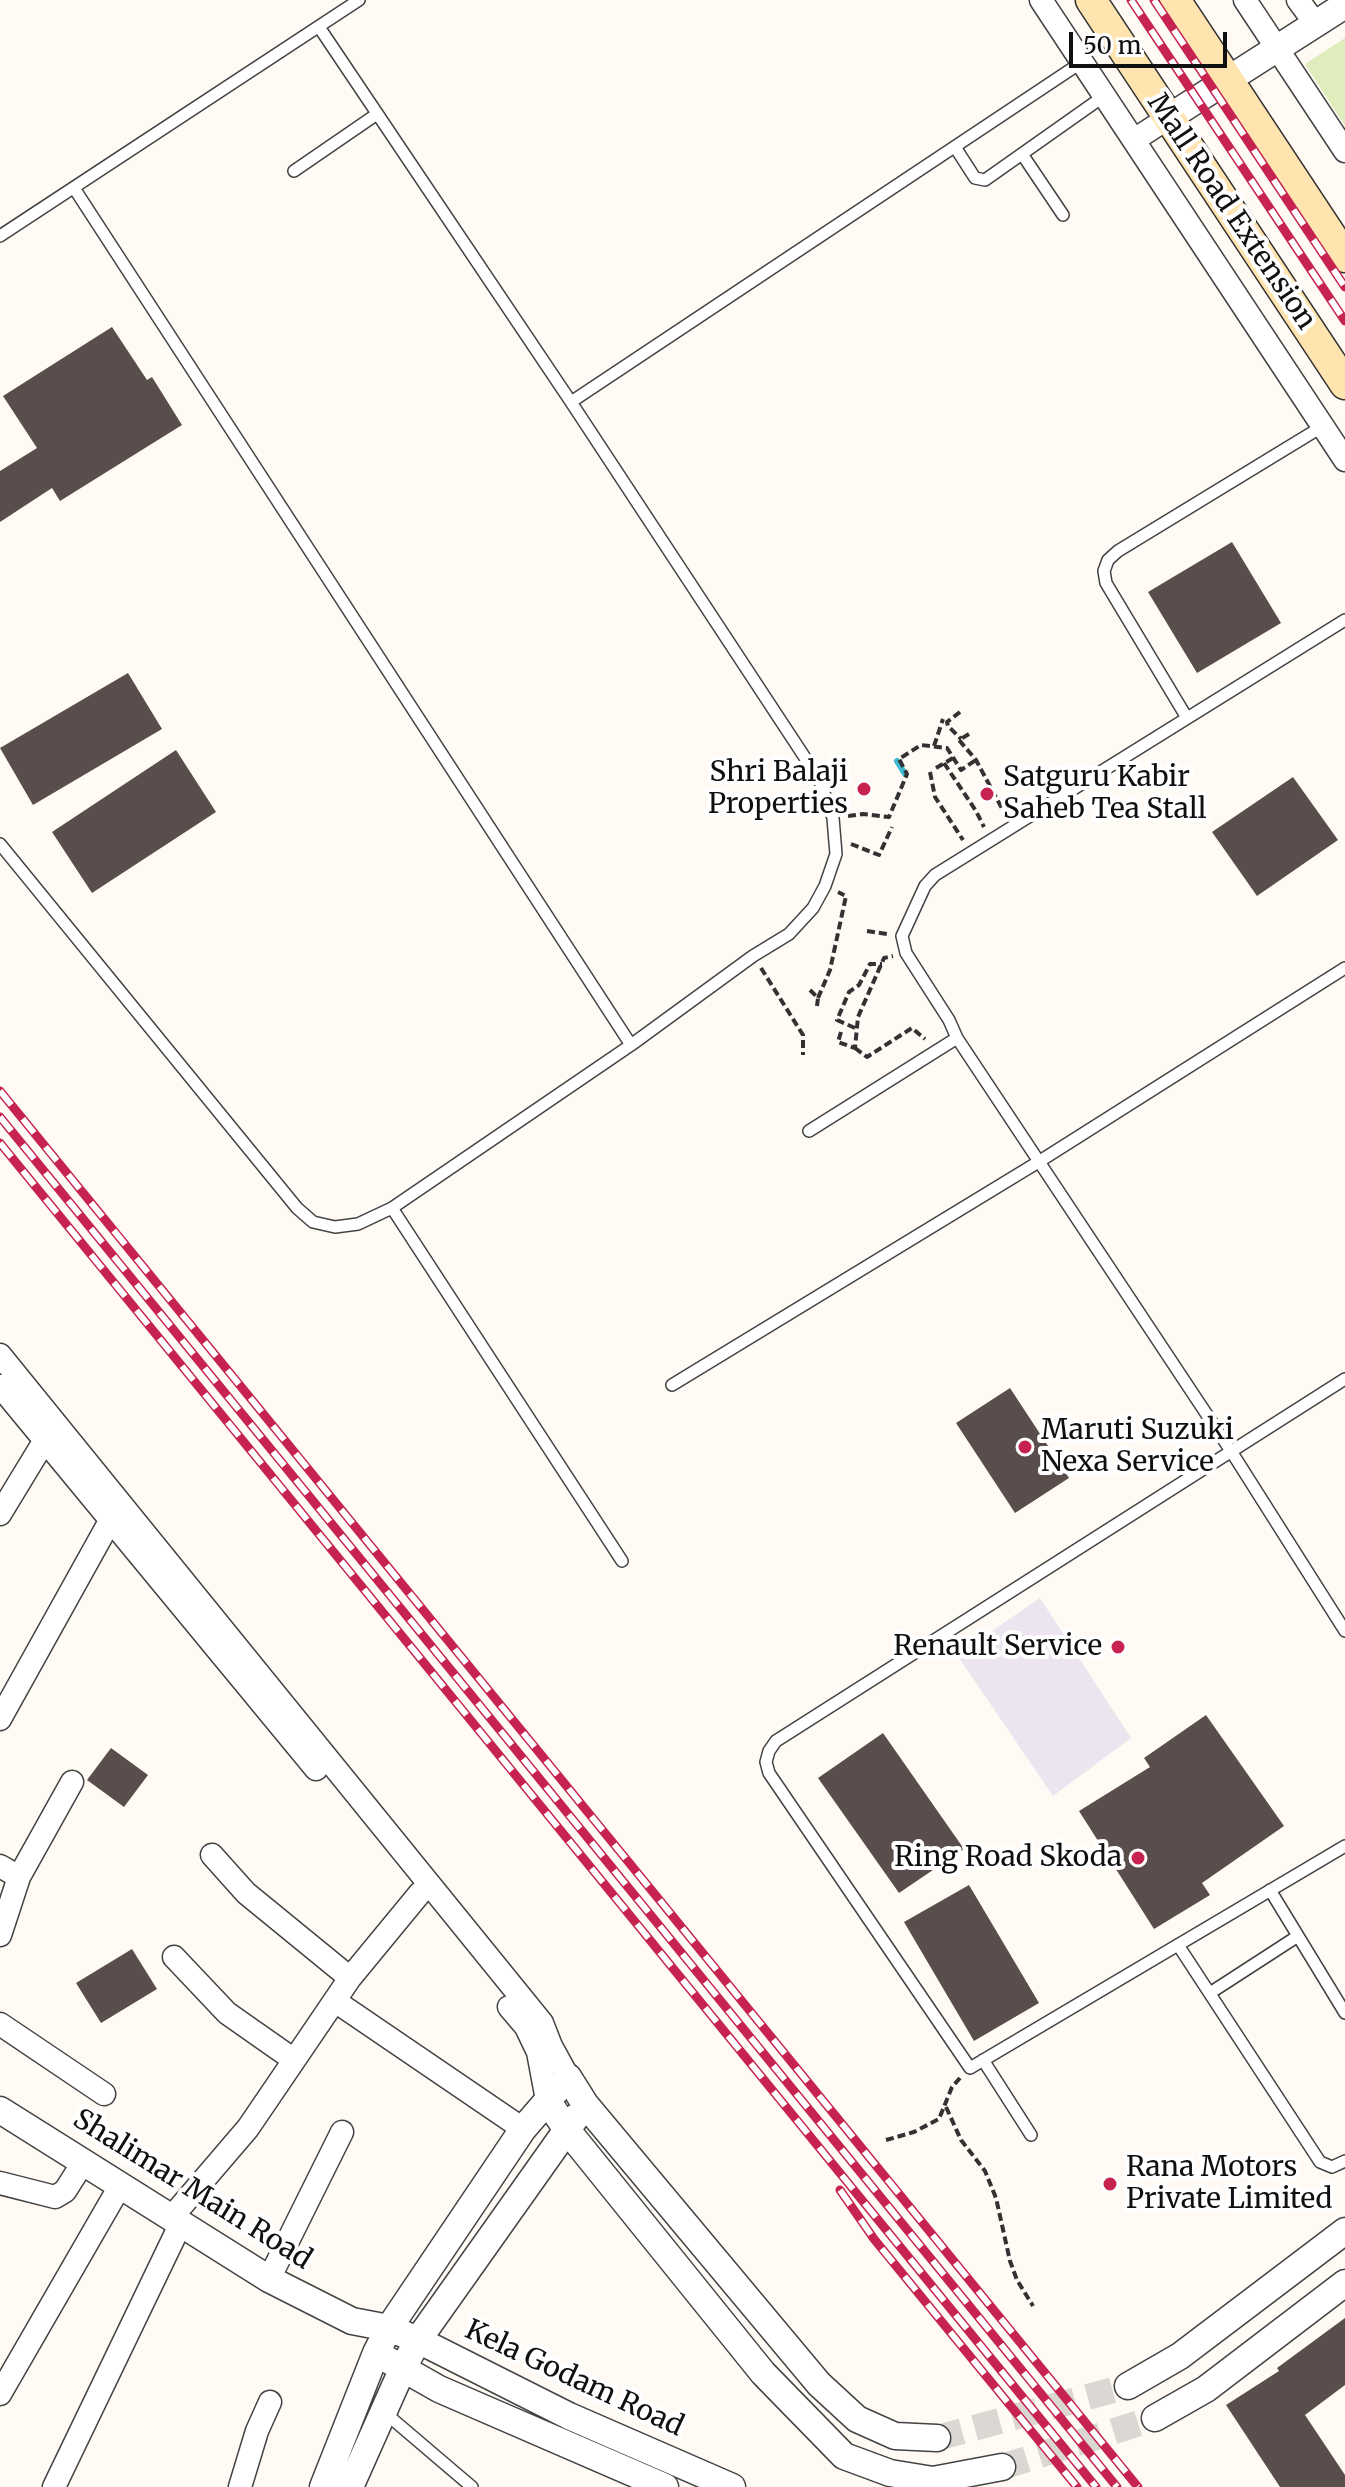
<!DOCTYPE html>
<html>
<head>
<meta charset="utf-8">
<style>
  body { margin:0 }
  #map { position:relative; width:1345px; height:2487px; overflow:hidden; background:#fffaf4; font-family:Merriweather,serif }
  canvas { display:block }
  .scale { position:absolute; left:1069px; top:32px; width:158px; height:36px; box-sizing:border-box; border:4px solid #101010; border-top:0; padding-left:10px; font-size:24px; line-height:28px; white-space:nowrap; color:#101010; -webkit-text-stroke:6px #fff; paint-order:stroke }
</style>
</head>
<body>
<div id="map">
<canvas width="1345" height="2487"></canvas>
<div class="scale">50 m</div>
</div>
<script>
const context = document.querySelector('canvas').getContext('2d');
context.lineJoin = 'round';
function fill(path, color) { context.fillStyle = color; context.fill(path, 'evenodd'); }
const shape = rows => new Path2D(rows.map(r => 'M' + r).join(''));
function stroke(path, color, width, dash) { context.strokeStyle = color; context.lineWidth = width; context.lineCap = dash ? 'butt' : 'round'; context.setLineDash(dash || []); context.stroke(path); }
function label(font, color, halo, rows, align = 'center') {
  context.font = font + ' Merriweather,serif'; context.lineWidth = 8; context.setLineDash([]); context.textBaseline = 'middle'; context.strokeStyle = halo; context.fillStyle = color; for (const [text, x, y, turn = 0] of rows) {
    context.save(); context.translate(x, y); context.rotate((+turn || 0) * Math.PI / 180); context.textAlign = isNaN(turn) ? turn : align; if (halo) context.strokeText(text, 0, 0); context.fillText(text, 0, 0); context.restore();
  }
}
fill(shape([
  [1040,1598,1131,1738,1053,1796,957,1655]
]), '#ece5ef');
fill(shape([
  [1345,38,1345,126,1305,64]
]), '#dfecbb');
stroke(shape([
  [897,761,905,774]
]), '#3cb8d1', 6);
fill(shape([
  [112,327,147,380,152,377,182,425,60,501,52,488,0,522,0,471,37,448,3,396],
  [1232,542,1281,623,1197,673,1148,592],
  [128,673,162,729,33,805,0,748],
  [176,750,216,812,92,893,52,832],
  [1293,777,1338,840,1257,896,1212,832],
  [1010,1388,1069,1478,1015,1513,956,1423],
  [1206,1715,1284,1826,1202,1883,1210,1895,1154,1929,1079,1811,1150,1767,1144,1758],
  [883,1733,964,1849,899,1893,818,1778],
  [111,1748,148,1775,124,1807,87,1780],
  [969,1885,1039,2003,974,2041,904,1922],
  [132,1949,157,1989,101,2023,76,1983],
  [1345,2318,1345,2385,1305,2415,1345,2475,1345,2487,1280,2487,1226,2405,1279,2371,1277,2368]
]), '#5a4e4c');
stroke(shape([
  [937,2438,1128,2386],
  [1002,2467,1155,2418]
]), '#dbd7d2', 26, [26, 13]);
const service = shape([
  [955,147,975,178,985,180,1104,96],
  [1022,154,1063,215],
  [294,171,377,114],
  [74,188,631,1045],
  [0,236,359,0],
  [571,402,1082,62],
  [1345,620,935,875,925,886,902,936,906,953,949,1020,957,1038,1231,1451,1345,1631],
  [1187,718,1106,583,1104,571,1108,560,1118,551,1323,426],
  [0,844,297,1208,313,1222,335,1227,358,1224,392,1208,631,1045,753,956,789,934,813,908,825,886,836,854,833,818,819,779,571,402,319,27],
  [809,1131,957,1038],
  [392,1208,622,1561],
  [1345,1379,776,1741,769,1751,766,1762,769,1773,970,2068,1345,1846],
  [672,1385,1040,1161,1345,968],
  [1270,1890,1345,2013],
  [1178,1945,1320,2162,1332,2167,1345,2161],
  [1210,1993,1298,1936],
  [983,2060,1031,2135],
  [384,2412,472,2487]
]);
const minor = shape([
  [1041,0,1345,460],
  [1245,0,1345,151],
  [1298,0,1315,23],
  [1134,140,1168,118],
  [0,1355,542,2023,551,2046,568,2077],
  [0,1386,316,1769],
  [0,1514,45,1440],
  [0,1719,110,1521],
  [0,1866,19,1877],
  [0,1935,19,1877,72,1782],
  [174,1957,227,2013,294,2060],
  [350,1978,420,1893],
  [335,2001,523,2129],
  [509,2007,526,2027,538,2052,547,2100],
  [0,2024,104,2094],
  [0,2183,55,2197,65,2191,84,2161],
  [171,2218,248,2128,350,1978,246,1893,212,1855],
  [269,2279,342,2132],
  [0,2394,120,2186],
  [54,2487,181,2223],
  [240,2487,257,2431,270,2402]
]);
const tertiary = shape([
  [1168,118,1345,5],
  [547,2100,567,2130,763,2373,844,2456,890,2473,933,2480,1002,2467],
  [0,2110,269,2279,352,2321,389,2328,418,2340,569,2416,732,2487],
  [388,2360,439,2389,665,2487],
  [1128,2386,1180,2356,1345,2231],
  [1155,2418,1206,2389,1345,2283],
  [323,2487,376,2353,389,2328,523,2129,568,2077,585,2104,819,2384,857,2419,895,2436,937,2438],
  [350,2487,403,2368,418,2340,576,2117]
]);
const secondary = shape([
  [1091,0,1345,384],
  [1175,0,1345,257]
]);
stroke(service, '#434343', 14);
stroke(minor, '#434343', 25);
stroke(tertiary, '#434343', 29);
stroke(secondary, '#323232', 33);
stroke(shape([
  [960,712,947,722,948,726,961,739],
  [969,734,959,740,976,760,1005,814],
  [934,746,943,719],
  [944,763,976,811,984,827],
  [936,768,953,758],
  [930,772,935,797,963,840],
  [848,816,863,814,889,817,907,774,899,759,921,745,947,748,961,770,976,760],
  [851,844,879,855,892,827],
  [867,931,887,934],
  [761,968,803,1035,803,1055],
  [810,990,818,998,817,1006],
  [818,998,830,970,846,896,838,892],
  [855,1028,837,1020,849,992,859,985,870,964,882,964],
  [841,1032,838,1042,855,1048,858,1017,884,958,893,956],
  [855,1048,867,1057,912,1028,925,1039],
  [946,2107,961,2140,985,2171,996,2198,1010,2261,1017,2280,1033,2306],
  [886,2140,914,2132,939,2119,952,2087,960,2078]
]), '#323232', 4, [8, 4]);
stroke(service, '#fff', 11);
stroke(minor, '#fff', 22);
stroke(tertiary, '#fff', 26);
stroke(secondary, '#ffe4af', 30);
const rail = shape([
  [1131,0,1345,321],
  [1154,0,1345,287],
  [0,1091,1138,2487],
  [0,1117,1117,2487],
  [0,1143,1096,2487],
  [840,2190,874,2239,1077,2487]
]);
stroke(rail, '#c62350', 9);
stroke(rail, '#fff', 6, [18]);
for (const [x, y, r, color] of [
  [864,789,8,"#c62350"],
  [987,794,8,"#c62350"],
  [1025,1447,8,"#c62350"],
  [1118,1647,8,"#c62350"],
  [1138,1858,8,"#c62350"],
  [1110,2184,8,"#c62350"]
]) { const dot = new Path2D(); dot.arc(x, y, r, 0, 2 * Math.PI); context.fillStyle = color; context.fill(dot); stroke(dot, '#fff', 3); }
label('28px', '#101010', '#fff', [
  ["Mall Road Extension",1231,212,56],
  ["Shalimar Main Road",192,2190,32],
  ["Kela Godam Road",574,2379,25]
]);
label('28px', '#101010', '#fff', [
  ["Shri Balaji",848,773],
  ["Properties",848,805],
  ["Satguru Kabir",1003,778,"left"],
  ["Saheb Tea Stall",1003,810,"left"],
  ["Maruti Suzuki",1041,1431,"left"],
  ["Nexa Service",1041,1463,"left"],
  ["Renault Service",1102,1647],
  ["Ring Road Skoda",1122,1858],
  ["Rana Motors",1126,2168,"left"],
  ["Private Limited",1126,2200,"left"]
], 'right');
</script>
</body>
</html>
